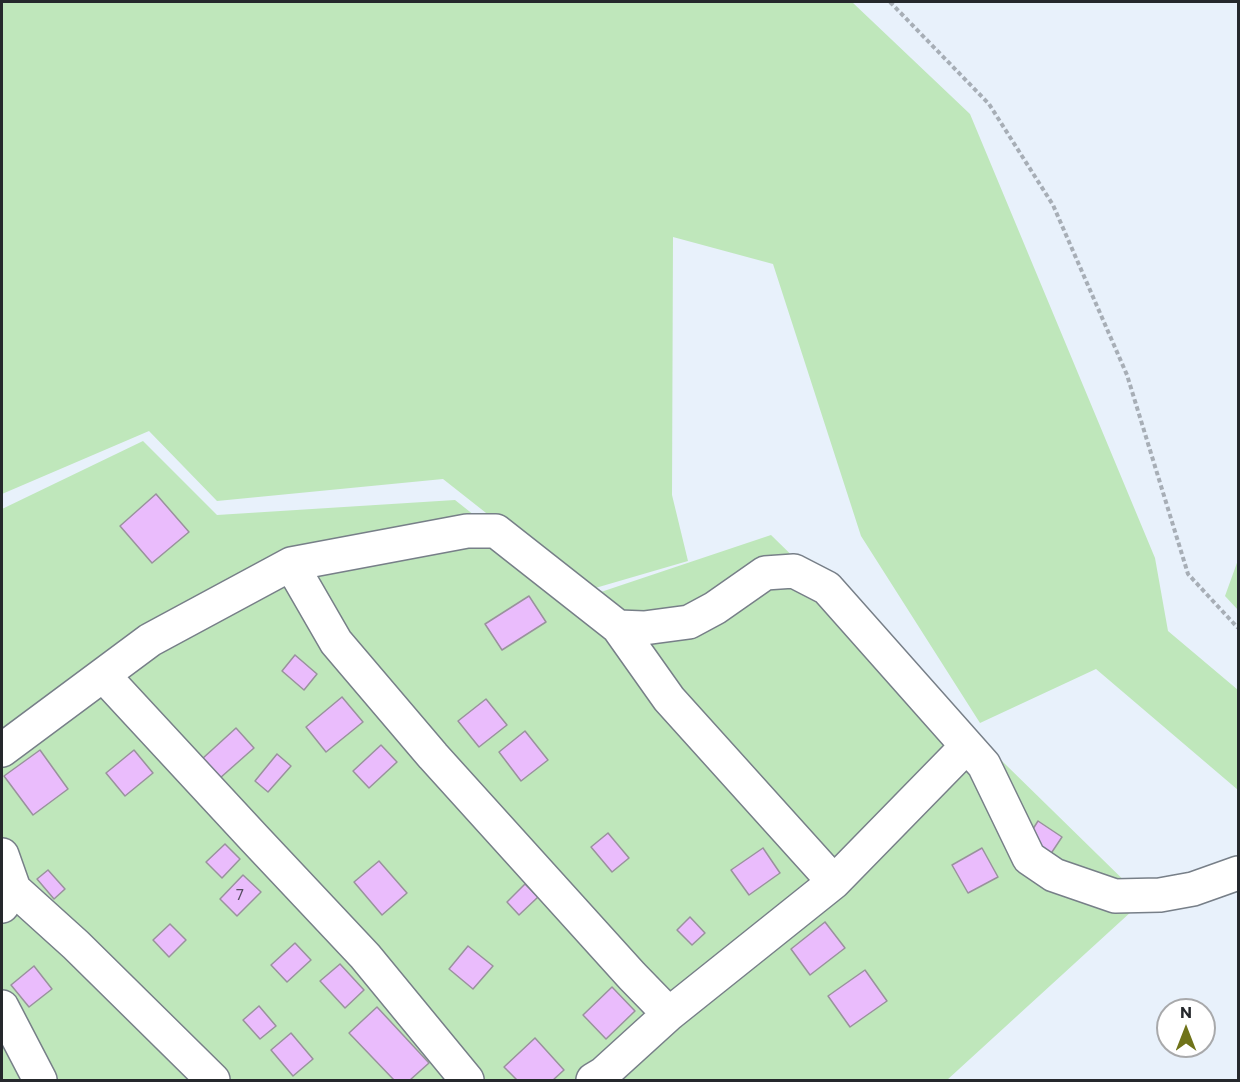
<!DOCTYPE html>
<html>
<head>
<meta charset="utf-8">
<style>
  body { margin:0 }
  #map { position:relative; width:1240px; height:1082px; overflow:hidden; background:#e8f1fb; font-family:Commissioner,sans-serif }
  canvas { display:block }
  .frame { position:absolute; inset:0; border:3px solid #25282c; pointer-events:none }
  .north { position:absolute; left:1156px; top:998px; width:60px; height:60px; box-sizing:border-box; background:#fff; border:2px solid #a8a9ab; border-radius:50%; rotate:0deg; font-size:16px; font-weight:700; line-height:24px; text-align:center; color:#25282c }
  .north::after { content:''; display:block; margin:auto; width:21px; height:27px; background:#6f7319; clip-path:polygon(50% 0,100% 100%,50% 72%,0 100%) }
</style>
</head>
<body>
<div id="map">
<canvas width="1240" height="1082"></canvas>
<div class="frame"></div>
<div class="north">N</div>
</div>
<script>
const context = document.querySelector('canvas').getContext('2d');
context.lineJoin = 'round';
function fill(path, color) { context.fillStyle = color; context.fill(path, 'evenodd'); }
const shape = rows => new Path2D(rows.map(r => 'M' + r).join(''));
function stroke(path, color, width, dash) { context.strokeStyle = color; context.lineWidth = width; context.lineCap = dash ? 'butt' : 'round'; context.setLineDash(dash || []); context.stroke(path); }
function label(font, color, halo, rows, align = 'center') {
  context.font = font + ' Commissioner,sans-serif'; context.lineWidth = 4.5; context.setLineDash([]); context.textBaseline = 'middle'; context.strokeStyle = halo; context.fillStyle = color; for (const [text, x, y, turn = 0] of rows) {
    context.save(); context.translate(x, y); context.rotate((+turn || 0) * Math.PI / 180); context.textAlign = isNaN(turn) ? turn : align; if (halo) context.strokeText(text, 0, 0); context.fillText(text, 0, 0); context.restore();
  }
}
fill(shape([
  [2,2,852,2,970,114,1155,558,1168,631,1238,690,1238,790,1096,669,980,723,861,536,773,264,673,237,672,495,688,561,585,591,443,479,217,501,149,431,2,494],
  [143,441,217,515,455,500,580,599,771,535,1144,900,947,1080,2,1080,2,509],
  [1238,560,1238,610,1225,596]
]), '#bfe7bb');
const building = shape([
  [156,494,189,532,152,563,120,526,156,494],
  [529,596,546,622,502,650,485,624,529,596],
  [295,655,317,674,304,690,282,671,295,655],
  [342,697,363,722,326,752,306,727,342,697],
  [486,699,507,725,479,747,458,721,486,699],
  [236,728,254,748,220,778,202,759,236,728],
  [525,731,548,760,521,781,499,752,525,731],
  [381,745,397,762,369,788,353,771,381,745],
  [40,750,68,789,33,815,4,776,40,750],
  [134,750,153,773,125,796,106,773,134,750],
  [277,754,291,766,268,792,255,781,277,754],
  [1038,821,1062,837,1050,855,1026,840,1038,821],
  [608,833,629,858,612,872,591,847,608,833],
  [225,844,240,859,222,878,206,862,225,844],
  [763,848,780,873,749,895,731,870,763,848],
  [982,848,998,877,968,893,952,865,982,848],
  [379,861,407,893,382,915,354,882,379,861],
  [48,870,65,889,54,899,37,879,48,870],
  [243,875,261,892,237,916,220,899,243,875],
  [525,884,538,897,519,915,507,902,525,884],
  [690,917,705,933,692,945,677,930,690,917],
  [825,922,845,948,810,975,791,949,825,922],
  [170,924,186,940,169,957,153,940,170,924],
  [295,943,311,960,287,982,271,965,295,943],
  [468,946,493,966,473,989,449,969,468,946],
  [340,964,364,990,345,1008,320,981,340,964],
  [34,966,52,989,29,1007,11,985,34,966],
  [865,970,887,1001,850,1027,828,996,865,970],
  [612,987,635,1011,606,1039,583,1015,612,987],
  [259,1006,276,1026,260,1039,243,1020,259,1006],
  [377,1007,429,1063,410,1080,394,1080,349,1033,377,1007],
  [291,1033,313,1059,293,1076,271,1050,291,1033],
  [535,1038,564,1070,553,1080,517,1080,504,1067,535,1038]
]);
fill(building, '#eabcfc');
stroke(building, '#99929c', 1.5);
const minor = shape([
  [291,564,336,642,433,756,632,976,669,1014],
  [618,627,644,628,689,622,715,608,765,573,794,571,827,588,984,765,1029,858,1054,875,1115,896,1160,895,1193,889,1238,873],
  [103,675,254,838,365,956,467,1080],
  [2,750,150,640,291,564,467,531,496,531,618,627,669,699,834,882],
  [2,855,14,889,2,906],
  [14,889,76,945,213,1080],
  [2,1007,40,1080],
  [593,1080,603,1074,669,1014,834,882,967,746]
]);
stroke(minor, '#777f88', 36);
stroke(shape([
  [890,2,989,104,1053,205,1127,375,1188,574,1238,628]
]), '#a7aeb6', 4, [4.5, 3]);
stroke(minor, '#fff', 33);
label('15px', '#564d60', null, [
  ["7",240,895]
]);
</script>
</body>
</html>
